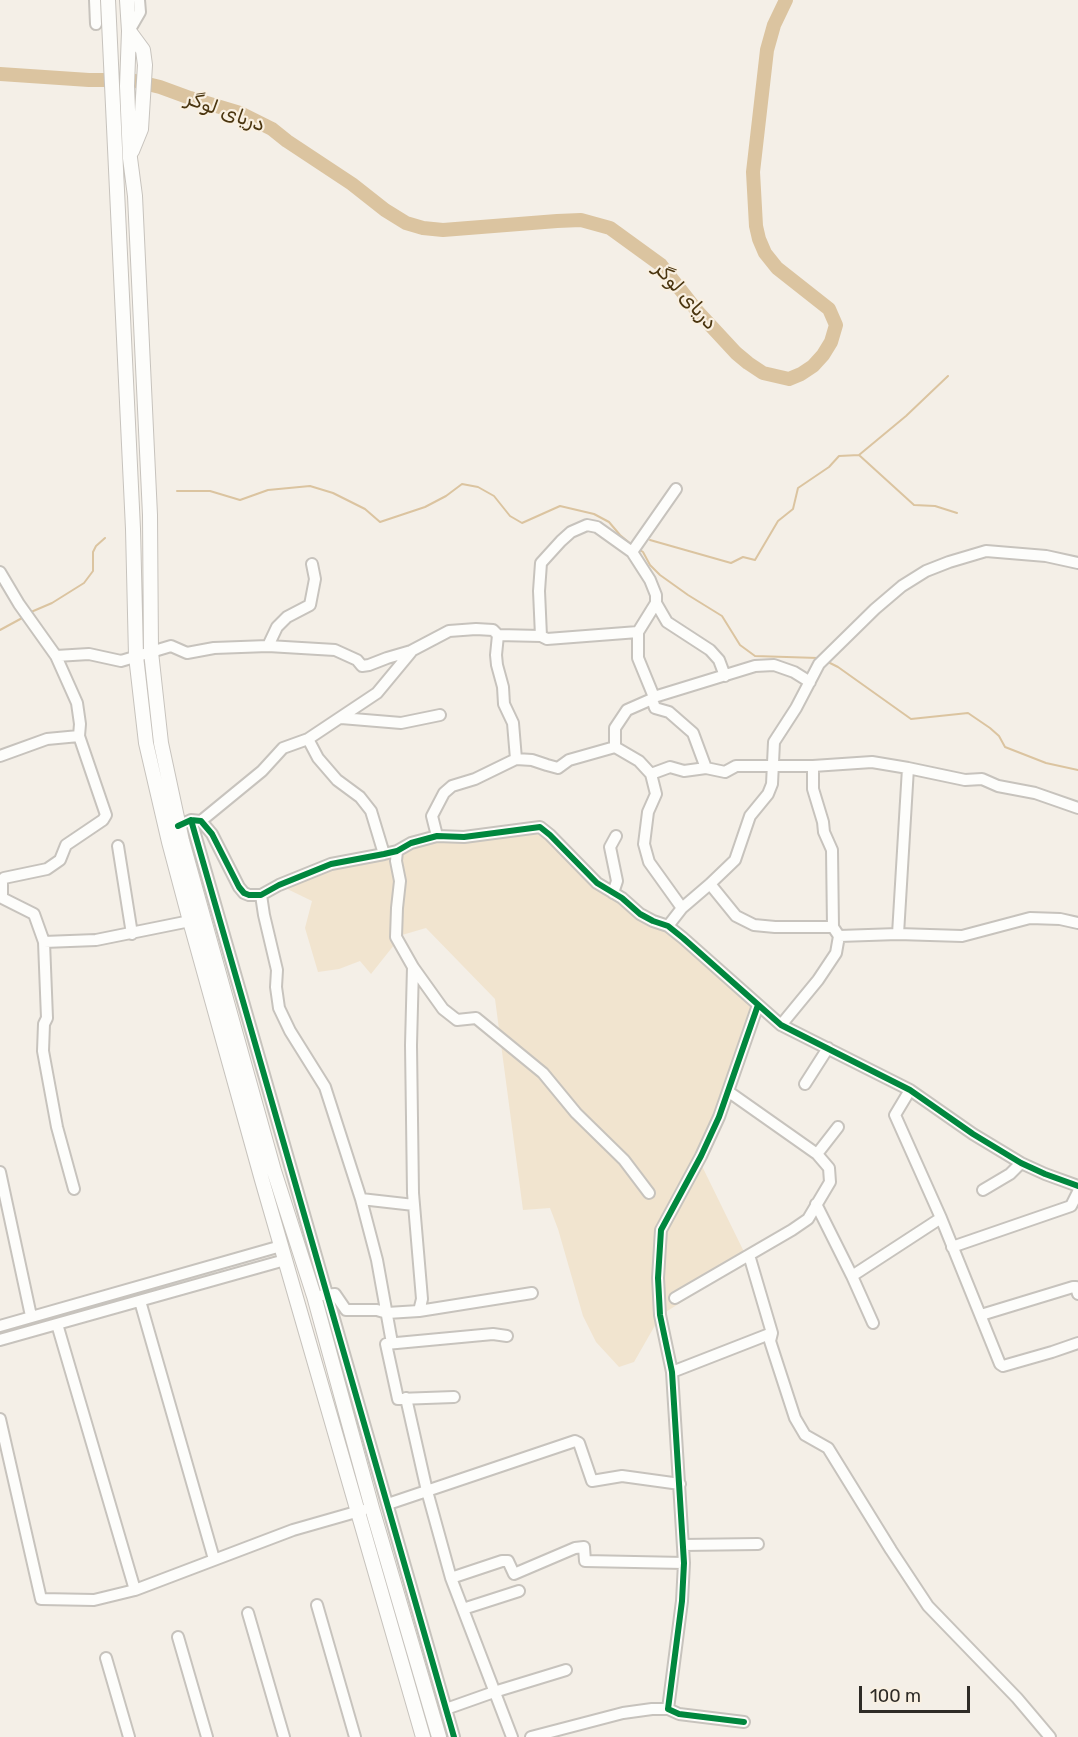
<!DOCTYPE html>
<html>
<head>
<meta charset="utf-8">
<style>
  body { margin:0 }
  #map { position:relative; width:1078px; height:1737px; overflow:hidden; background:#f4efe7; font-family:Rubik,sans-serif }
  canvas { display:block }
  .scale { position:absolute; left:859px; top:1686px; width:111px; height:27px; box-sizing:border-box; border:3px solid #2e2b26; border-top:0; padding-left:8px; font-size:18px; line-height:21px; white-space:nowrap; color:#2e2b26; -webkit-text-stroke:4px #f9f0e2; paint-order:stroke }
</style>
</head>
<body>
<div id="map">
<canvas width="1078" height="1737"></canvas>
<div class="scale">100 m</div>
</div>
<script>
const context = document.querySelector('canvas').getContext('2d');
context.lineJoin = 'round';
function fill(path, color) { context.fillStyle = color; context.fill(path, 'evenodd'); }
const shape = rows => new Path2D(rows.map(r => 'M' + r).join(''));
function stroke(path, color, width, dash) { context.strokeStyle = color; context.lineWidth = width; context.lineCap = dash ? 'butt' : 'round'; context.setLineDash(dash || []); context.stroke(path); }
function label(font, color, halo, rows, align = 'center') {
  context.font = font + ' Rubik,"Noto Naskh Arabic",sans-serif'; context.lineWidth = 4.5; context.setLineDash([]); context.textBaseline = 'middle'; context.strokeStyle = halo; context.fillStyle = color; for (const [text, x, y, turn = 0] of rows) {
    context.save(); context.translate(x, y); context.rotate((+turn || 0) * Math.PI / 180); context.textAlign = isNaN(turn) ? turn : align; if (halo) context.strokeText(text, 0, 0); context.fillText(text, 0, 0); context.restore();
  }
}
fill(shape([
  [540,827,597,883,668,926,758,1005,699,1160,748,1260,661,1315,634,1362,619,1367,596,1342,583,1316,558,1229,550,1208,523,1210,495,999,426,928,402,935,371,974,360,961,339,969,318,972,305,928,312,901,279,885,411,843]
]), '#f1e4cf');
stroke(shape([
  [859,455,906,416,948,376],
  [177,491,210,491,240,500,268,490,310,486,333,493,365,509,380,522,425,507,446,496,462,484,478,487,494,496,510,516,522,523,560,506,594,514,609,522,620,535,632,545],
  [650,540,731,563,743,557,755,560,778,521,793,509,798,488,829,467,839,456,859,455,914,505,935,506,957,513],
  [637,548,643,552,650,565,660,575,688,595,722,616,740,645,755,656,818,658],
  [31,612,52,603,84,583,93,571,93,552,96,546,105,538],
  [0,630,24,617],
  [826,661,838,667,911,719,968,713,990,728,999,736,1005,747,1046,763,1078,770]
]), '#dbc4a0', 2);
stroke(shape([
  [0,74,89,80,131,80,160,87,190,98,240,113,272,129,287,141,352,184,385,210,406,223,423,228,443,230,557,221,581,220,610,228,661,265,698,312,736,353,748,363,763,373,789,379,801,374,813,366,823,355,831,342,836,325,829,309,777,268,765,253,759,239,756,226,753,172,767,50,774,25,786,0]
]), '#dbc4a0', 14);
const minor = shape([
  [95,0,96,24],
  [129,31,140,12,139,0],
  [632,552,676,489],
  [0,572,19,604,56,656,77,703,80,724,79,736,106,815,103,820,66,845,60,860,47,869,4,878,2,882,2,897],
  [656,603,667,622,710,650,719,660,725,676],
  [498,635,541,636,547,639,638,632],
  [541,636,539,591,541,563,561,541,571,532,587,525,597,527,632,552,650,580,656,595,656,603,638,632,638,658,654,697,652,699,655,708,669,712,693,733,706,768],
  [268,646,277,627,287,617,310,605,315,579,312,564],
  [56,656,89,654,121,661,171,646,187,653,214,648,268,646,335,650,357,660,362,666,369,665,387,658,411,651,449,631,476,629,493,630,498,635,496,655,497,665,503,687,504,704,513,723,516,759],
  [654,697,755,666,774,665,794,672,810,682],
  [341,718,401,723,440,715],
  [308,739,318,758,337,780,360,797,371,811,384,854],
  [615,747,639,761,651,774,656,794,648,812,644,844,649,862,682,908],
  [0,756,47,739,79,736],
  [813,766,813,789,823,822,824,832,832,850,833,927,839,936],
  [651,774,670,767,684,771,706,768,725,772,736,766,813,766,872,762,908,768,965,780,982,779,998,786,1035,793,1078,808],
  [191,820,454,1737],
  [201,821,262,771,283,748,308,739,377,693,411,652],
  [178,826,191,820,201,821,212,834,239,887,244,893,249,895,261,895,279,885,331,864,384,854,397,851,411,843,437,836,464,837,540,827,550,835,597,883,622,898,640,914,653,921,668,926,683,938,781,1025,910,1090,973,1134,1021,1163,1045,1174,1078,1186],
  [437,836,432,816,444,793,452,786,475,779,516,759,532,760,547,765,558,768,569,760,615,747,615,728,627,710,652,699],
  [118,846,132,934],
  [710,884,736,916,754,925,775,927,833,927],
  [613,893,617,881,610,847,616,836],
  [261,895,264,915,277,970,276,987,279,1008,290,1031,325,1087,361,1199,377,1260,392,1343],
  [0,897,34,914,44,942,47,1018,44,1024,43,1051,57,1127,74,1189],
  [668,926,682,908,710,884,735,860,750,816,768,794,772,784,774,742,796,708,819,664,875,609,902,586,926,571,949,562,986,551,1046,556,1078,563],
  [898,934,908,768],
  [44,942,96,940,190,921],
  [413,967,443,1009,457,1020,476,1018,543,1073,576,1113,624,1160,649,1193],
  [781,1025,818,980,836,953,839,936,898,934,962,936,1030,918,1060,919,1078,923],
  [805,1084,828,1048],
  [910,1090,895,1115,941,1218,1000,1364,1003,1366,1052,1352,1078,1343],
  [817,1154,838,1127],
  [0,1172,31,1316],
  [983,1190,1010,1174,1021,1163],
  [361,1199,414,1205],
  [816,1204,852,1276,873,1323],
  [952,1247,1071,1206,1078,1192],
  [749,1255,772,1333,770,1341,795,1418,805,1435,828,1448,891,1550,928,1606,1017,1698,1050,1737],
  [852,1276,941,1218],
  [323,1295,335,1294,346,1310,377,1310,387,1313,419,1311,422,1299,413,1193,411,1045,413,967,396,937,397,908,400,881,396,861,397,851],
  [675,1298,792,1230,808,1219,830,1182,829,1168,817,1154,729,1092],
  [140,1301,214,1559],
  [419,1311,532,1293],
  [981,1315,1073,1287,1076,1287,1078,1294],
  [57,1324,135,1590],
  [0,1326,281,1246],
  [0,1340,285,1260],
  [672,1372,772,1333],
  [454,1397,398,1399,386,1344,493,1334,507,1336],
  [406,1398,427,1491,451,1578,512,1737],
  [0,1419,41,1599,94,1600,135,1590,293,1530,363,1510],
  [388,1504,575,1441,579,1443,592,1481,622,1476,680,1484],
  [683,1545,758,1544],
  [451,1578,502,1561,508,1561,514,1574,575,1548,584,1547,585,1561,684,1563],
  [317,1605,355,1737],
  [463,1609,519,1591],
  [248,1613,284,1737],
  [178,1637,207,1737],
  [106,1658,129,1737],
  [446,1709,494,1692,566,1670],
  [744,1722,679,1714,668,1709,682,1601,684,1563,672,1372,660,1315,658,1278,661,1230,701,1156,719,1117,758,1005],
  [531,1737,623,1713,652,1709,668,1709]
]);
const major = shape([
  [108,0,133,529,136,656,146,743,169,842,190,921,262,1180,423,1737],
  [127,0,129,31,127,86,130,158,135,196,150,515,151,652,161,743,182,841,274,1171,314,1296,372,1508,439,1737],
  [129,31,143,50,145,65,141,129,132,151]
]);
stroke(minor, '#c7c3bd', 14);
stroke(major, '#c7c3bd', 16);
stroke(minor, '#fdfdfb', 10);
stroke(major, '#fdfdfb', 14);
stroke(shape([
  [191,820,454,1737],
  [178,826,191,820,201,821,212,834,239,887,244,893,249,895,261,895,279,885,331,864,384,854,397,851,411,843,437,836,464,837,540,827,550,835,597,883,622,898,640,914,653,921,668,926,683,938,781,1025,910,1090,973,1134,1021,1163,1045,1174,1078,1186],
  [744,1722,679,1714,668,1709,682,1601,684,1563,672,1372,660,1315,658,1278,661,1230,701,1156,719,1117,758,1005]
]), '#00873e', 6);
label('italic 20px', '#4b3610', '#f9f0e2', [
  ["دریای لوگر",225,112,20],
  ["دریای لوگر",685,296,48]
]);
</script>
</body>
</html>
